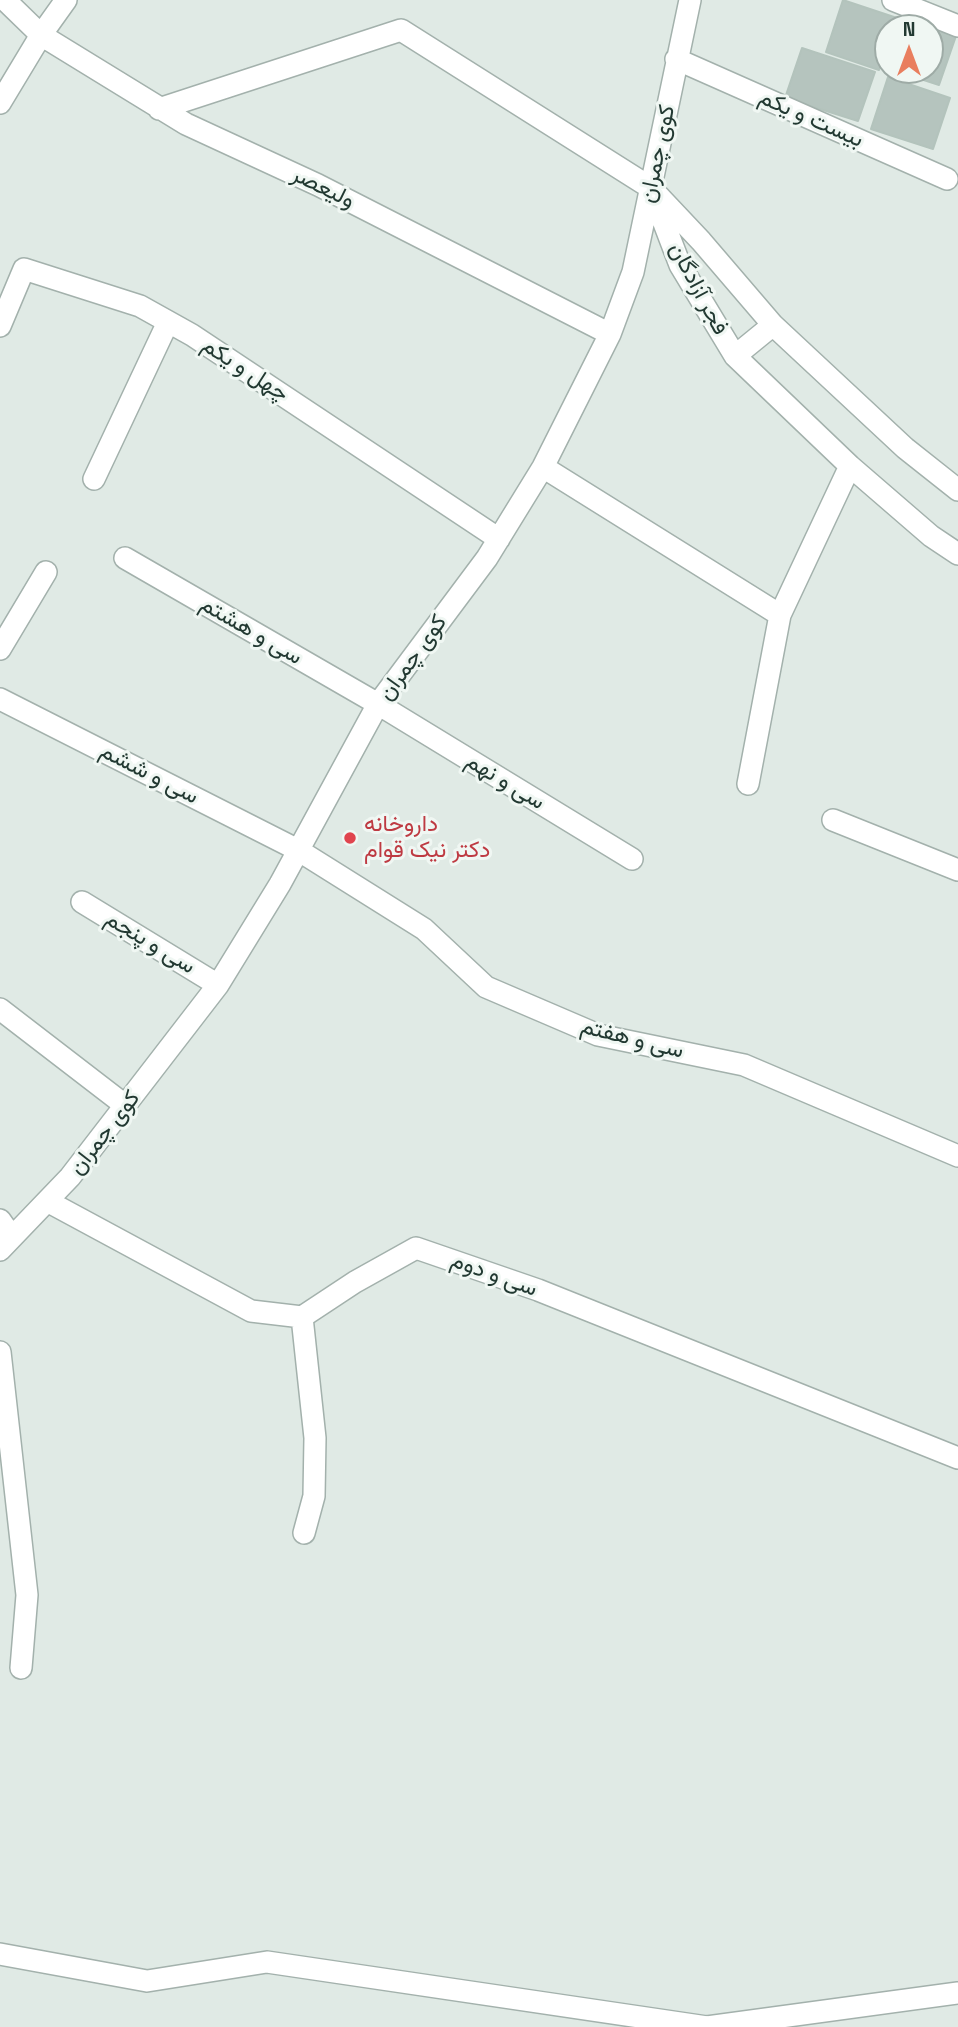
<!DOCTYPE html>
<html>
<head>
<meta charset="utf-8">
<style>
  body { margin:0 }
  #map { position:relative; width:958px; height:2027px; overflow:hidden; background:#e0eae5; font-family:"Space Grotesk",sans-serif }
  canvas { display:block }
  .north { position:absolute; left:874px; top:14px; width:70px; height:70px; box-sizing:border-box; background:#f0f7f3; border:2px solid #9eaba6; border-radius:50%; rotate:0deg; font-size:19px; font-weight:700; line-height:28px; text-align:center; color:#223932 }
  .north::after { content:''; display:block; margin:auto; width:24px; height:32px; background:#e97e5e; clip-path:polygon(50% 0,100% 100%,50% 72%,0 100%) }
</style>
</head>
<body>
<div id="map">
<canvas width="958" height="2027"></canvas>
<div class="north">N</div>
</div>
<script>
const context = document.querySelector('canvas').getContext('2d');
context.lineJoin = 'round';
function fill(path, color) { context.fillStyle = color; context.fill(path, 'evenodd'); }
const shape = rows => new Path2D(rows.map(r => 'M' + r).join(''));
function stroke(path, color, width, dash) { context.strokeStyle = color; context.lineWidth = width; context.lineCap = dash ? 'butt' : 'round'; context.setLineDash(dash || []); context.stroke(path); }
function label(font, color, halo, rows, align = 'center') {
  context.font = font + ' "Space Grotesk",Vazirmatn,sans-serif'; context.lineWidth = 6; context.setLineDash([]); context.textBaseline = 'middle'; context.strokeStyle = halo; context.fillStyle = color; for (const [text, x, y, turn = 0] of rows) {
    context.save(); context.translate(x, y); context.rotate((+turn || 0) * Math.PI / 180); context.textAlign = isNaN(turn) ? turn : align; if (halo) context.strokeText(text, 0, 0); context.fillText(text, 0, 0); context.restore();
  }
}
const building = shape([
  [843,0,897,18,893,28,888,28,888,43,879,70,826,52,843,0],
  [908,21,956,36,939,85,893,70,930,70,930,28,906,28,908,21],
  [802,48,875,72,858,121,785,98,802,48],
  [888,77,950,98,933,149,871,129,888,77]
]);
fill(building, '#b5c4be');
stroke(building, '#b3c3bc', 2);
const minor = shape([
  [5,0,41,35,186,124,318,185,610,334],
  [893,0,958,26],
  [676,59,947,179],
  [0,103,41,35,66,0],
  [159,109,401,30,651,188,701,241,773,325,905,448,958,490],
  [654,197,680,265,735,356,850,466,931,536,958,554],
  [0,326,24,269,140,306,192,335,499,539],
  [735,356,773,325],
  [543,467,780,615,748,784],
  [94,479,168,322],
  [125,558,378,704,632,859],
  [780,615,850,466],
  [0,649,46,572],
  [0,699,298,850,424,929,486,987,598,1035,744,1065,958,1156],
  [833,820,958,870],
  [82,902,218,985],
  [0,1009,126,1106],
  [47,1201,251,1311,302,1317,355,1282,416,1248,538,1290,958,1458],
  [0,1220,12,1237],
  [0,1250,70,1177,218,985,280,884,378,704,487,558,543,467,610,334,633,272,690,0],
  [302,1317,315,1438,314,1496,304,1533],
  [0,1352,27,1595,21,1668],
  [0,1954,147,1981,267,1962,707,2027,958,1993]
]);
stroke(minor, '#a3b1ac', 24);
stroke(minor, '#fff', 21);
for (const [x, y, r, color] of [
  [350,838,7,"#e0444e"]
]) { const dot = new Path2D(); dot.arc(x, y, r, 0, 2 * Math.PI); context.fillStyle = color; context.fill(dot); stroke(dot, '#f0f7f3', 2.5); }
label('23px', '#223932', '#f0f7f3', [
  ["بیست و یکم",811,119,24],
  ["کوی چمران",658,154,-78],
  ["ولیعصر",323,188,26],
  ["فجر آزادگان",698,289,62],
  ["چهل و یکم",245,370,33],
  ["سی و هشتم",251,631,30],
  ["کوی چمران",413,658,-54],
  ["سی و ششم",149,774,27],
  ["سی و نهم",505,782,31],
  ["سی و پنجم",150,943,31],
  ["سی و هفتم",632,1039,14],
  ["کوی چمران",105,1133,-52],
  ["سی و دوم",494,1275,20]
]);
label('23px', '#be3a42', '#f0f7f3', [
  ["داروخانه",364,825],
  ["دکتر نیک قوام",364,851]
], 'left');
</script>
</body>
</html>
